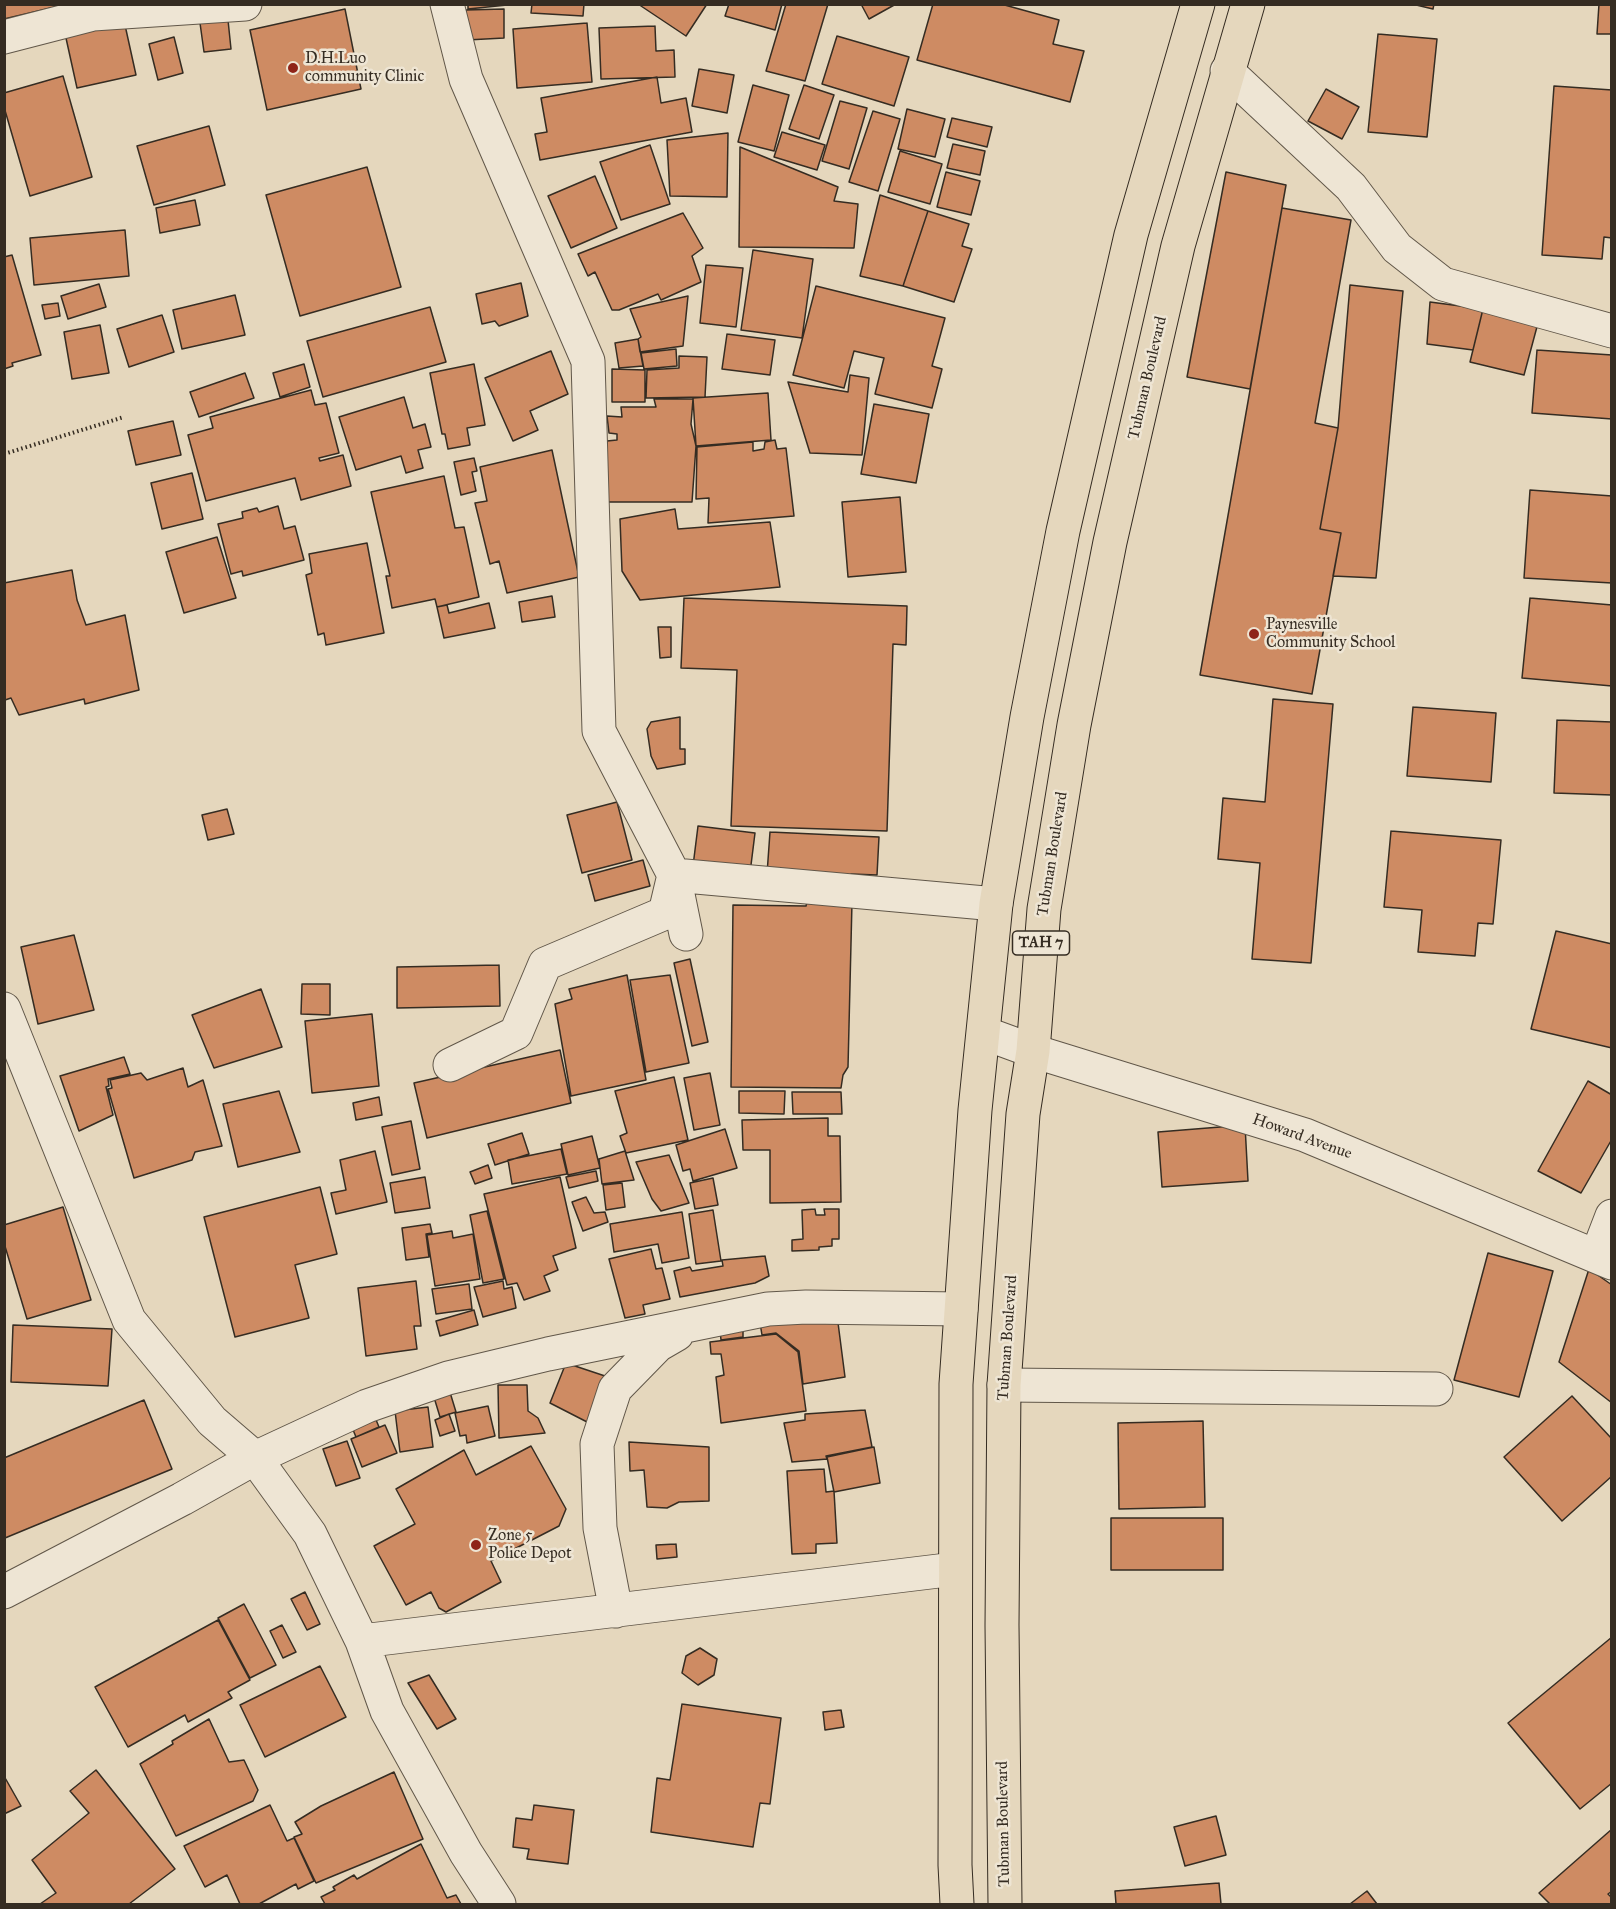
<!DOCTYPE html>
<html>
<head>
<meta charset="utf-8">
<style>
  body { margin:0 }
  #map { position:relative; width:1616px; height:1909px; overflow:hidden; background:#e5d7bd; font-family:"IM FELL Great Primer",serif }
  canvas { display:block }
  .frame { position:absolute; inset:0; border:6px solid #352c22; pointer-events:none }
</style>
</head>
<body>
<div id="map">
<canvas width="1616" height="1909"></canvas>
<div class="frame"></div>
</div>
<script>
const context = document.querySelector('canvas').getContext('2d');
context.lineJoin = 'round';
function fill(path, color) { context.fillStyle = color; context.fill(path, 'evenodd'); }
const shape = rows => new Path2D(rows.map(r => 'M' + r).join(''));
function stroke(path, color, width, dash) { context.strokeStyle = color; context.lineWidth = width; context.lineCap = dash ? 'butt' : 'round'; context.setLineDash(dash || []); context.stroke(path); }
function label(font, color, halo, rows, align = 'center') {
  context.font = font + ' "IM FELL Great Primer",serif'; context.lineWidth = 5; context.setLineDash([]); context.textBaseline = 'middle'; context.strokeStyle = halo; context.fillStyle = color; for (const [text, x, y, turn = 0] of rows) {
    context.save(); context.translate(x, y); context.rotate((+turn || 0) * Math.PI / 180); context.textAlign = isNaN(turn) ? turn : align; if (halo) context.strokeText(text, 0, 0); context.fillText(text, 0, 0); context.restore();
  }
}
const building = shape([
  [4,4,68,4,4,19,4,4],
  [468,4,507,4,507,5,468,9,468,4],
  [532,4,584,4,583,16,531,13,532,4],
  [638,4,707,4,686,36,638,4],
  [729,4,782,4,775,30,725,16,729,4],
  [786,4,828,4,805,81,766,71,786,4],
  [861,4,896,4,869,19,861,4],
  [933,4,1001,4,1059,20,1053,44,1084,51,1070,102,917,60,933,4],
  [1412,4,1434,4,1433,9,1412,4],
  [1599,4,1612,4,1612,34,1597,34,1599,4],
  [345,9,361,89,267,110,250,30,345,9],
  [504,9,504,38,467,40,466,10,504,9],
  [123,16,136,75,77,88,64,29,123,16],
  [228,20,231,49,204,52,200,23,228,20],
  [587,23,592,82,517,88,513,29,587,23],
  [655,26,656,51,674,50,675,77,601,79,599,28,655,26],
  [1378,34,1437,39,1427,137,1368,132,1378,34],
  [837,36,909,57,894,106,822,84,837,36],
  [174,37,183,73,158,80,149,44,174,37],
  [699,69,734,75,727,113,692,106,699,69],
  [63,76,92,177,30,196,4,107,4,93,63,76],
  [657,77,661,103,686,98,692,132,540,160,535,134,547,132,541,98,657,77],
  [753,85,789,95,774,151,738,142,753,85],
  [804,85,834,95,819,139,789,129,804,85],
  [1554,86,1612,90,1612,238,1604,237,1602,259,1542,255,1554,86],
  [1326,89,1359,107,1342,139,1308,121,1326,89],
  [840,101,867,108,849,169,822,161,840,101],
  [907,109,945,119,935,157,898,149,907,109],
  [873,111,900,119,878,191,849,182,873,111],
  [952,118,992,127,987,147,947,137,952,118],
  [209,126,225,185,154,205,137,146,209,126],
  [782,132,825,145,817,170,774,157,782,132],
  [728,133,727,197,670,196,667,140,728,133],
  [953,144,985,151,980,175,947,168,953,144],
  [650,145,670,204,621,220,600,162,650,145],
  [740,147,838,187,834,201,858,204,854,248,739,247,740,147],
  [900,151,942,164,930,204,888,192,900,151],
  [367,167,401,287,300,316,266,195,367,167],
  [946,172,980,181,971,215,937,207,946,172],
  [1226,172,1286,185,1250,389,1187,377,1226,172],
  [595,176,617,228,571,248,548,196,595,176],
  [880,195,928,211,903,286,860,276,880,195],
  [195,200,200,225,160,233,156,208,195,200],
  [1282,208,1351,220,1315,423,1338,428,1320,529,1341,533,1312,694,1200,675,1282,208],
  [928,211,969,224,962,246,972,249,954,302,903,286,928,211],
  [683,213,703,248,692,256,701,282,661,300,658,294,619,310,612,310,595,272,588,276,578,254,683,213],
  [125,230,129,276,34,285,30,238,125,230],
  [753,250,813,259,802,338,741,330,753,250],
  [12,255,41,355,12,363,13,366,4,369,4,257,12,255],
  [706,265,743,268,736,327,700,323,706,265],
  [521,283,528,316,499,326,495,321,482,324,476,294,521,283],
  [99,284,106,307,68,319,61,296,99,284],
  [1350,285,1403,291,1376,578,1333,576,1341,533,1320,529,1338,428,1350,285],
  [816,286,945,318,932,366,942,369,932,408,875,394,884,358,854,351,844,388,793,375,816,286],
  [235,295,245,335,182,349,173,310,235,295],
  [688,296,683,346,640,352,638,339,641,337,630,309,688,296],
  [1430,302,1483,309,1473,350,1427,344,1430,302],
  [58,303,60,316,45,319,42,305,58,303],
  [430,307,446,362,323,397,307,341,430,307],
  [1483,309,1538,323,1524,375,1470,362,1483,309],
  [162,315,174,352,129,367,117,329,162,315],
  [100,325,109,373,72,379,64,332,100,325],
  [727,334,775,340,770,375,722,369,727,334],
  [638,339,643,366,619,368,615,343,638,339],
  [676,349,677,366,644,369,641,353,676,349],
  [1537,350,1612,355,1612,419,1532,413,1537,350],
  [551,351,568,394,530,411,538,430,513,441,485,378,551,351],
  [679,356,707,357,705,397,646,398,647,370,679,368,679,356],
  [304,364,310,387,280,397,273,373,304,364],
  [474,364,485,425,467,428,470,445,448,449,445,434,442,434,430,373,474,364],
  [612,369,645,370,645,402,612,402,612,369],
  [245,373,254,398,199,417,190,392,245,373],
  [850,375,869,378,862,455,810,453,788,382,848,392,850,375],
  [311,390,315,405,326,403,339,453,319,458,320,461,343,455,351,486,301,500,295,478,206,501,188,435,213,428,210,417,311,390],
  [768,393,771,440,696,446,693,398,768,393],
  [404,397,413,428,425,424,431,447,418,450,423,468,406,473,401,456,356,470,339,417,404,397],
  [654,399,693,399,691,424,696,446,692,502,607,502,607,441,617,440,617,434,609,433,607,416,622,417,621,407,656,407,654,399],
  [874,404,929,414,916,483,861,474,874,404],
  [173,421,181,455,136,465,128,431,173,421],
  [775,440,777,449,786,448,794,516,708,523,709,498,696,499,697,447,753,442,753,451,764,449,765,442,775,440],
  [552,450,579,577,507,593,499,561,490,564,475,503,487,501,480,467,552,450],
  [474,458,477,471,472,472,476,491,461,495,454,462,474,458],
  [192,473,203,519,162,529,151,483,192,473],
  [444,476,455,528,464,527,479,597,437,607,435,599,392,608,386,576,390,576,371,492,444,476],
  [1530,490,1612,496,1612,583,1524,578,1530,490],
  [900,497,906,572,848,577,842,502,900,497],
  [278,506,284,529,295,526,304,560,243,576,242,571,231,574,218,524,243,518,242,512,257,508,259,512,278,506],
  [675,509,678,529,770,522,780,587,640,600,622,571,620,519,675,509],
  [217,537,236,598,184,613,166,552,217,537],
  [367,543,384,633,326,645,324,633,318,635,306,575,312,573,309,554,367,543],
  [72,570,77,600,86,625,125,615,139,690,85,704,84,699,19,715,11,698,5,700,4,698,4,583,72,570],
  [552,596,555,617,522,622,519,602,552,596],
  [684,598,907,606,906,645,893,644,887,831,731,826,737,670,681,668,684,598],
  [1530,598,1612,605,1612,686,1522,678,1530,598],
  [489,603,495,628,444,638,437,607,447,605,449,613,489,603],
  [658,627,671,627,671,657,660,658,658,627],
  [1273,699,1333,704,1311,963,1252,959,1260,863,1218,859,1223,798,1265,802,1273,699],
  [1413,707,1496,713,1491,782,1407,776,1413,707],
  [680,717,680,749,685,749,685,764,657,769,651,756,647,729,651,722,680,717],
  [1557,720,1612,722,1612,795,1554,793,1557,720],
  [617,802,632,860,582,873,567,815,617,802],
  [227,809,234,834,208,840,202,815,227,809],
  [698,826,755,833,750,873,693,866,698,826],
  [1391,831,1501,840,1493,924,1478,923,1475,956,1418,952,1422,910,1384,907,1391,831],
  [770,832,879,837,877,875,851,874,850,878,767,874,770,832],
  [643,860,650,886,595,901,588,875,643,860],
  [807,902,852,902,848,1067,843,1075,841,1088,731,1087,733,905,806,906,807,902],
  [1556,931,1612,944,1612,1048,1531,1029,1556,931],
  [74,935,94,1010,38,1024,21,947,74,935],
  [690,959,708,1042,692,1046,674,963,690,959],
  [499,965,500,1006,397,1008,397,967,499,965],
  [627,975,646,1080,571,1096,555,1004,572,999,569,989,627,975],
  [670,975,689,1063,646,1072,630,980,670,975],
  [302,984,330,984,330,1015,301,1014,302,984],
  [261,989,282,1047,214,1068,192,1015,261,989],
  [372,1014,379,1086,312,1093,305,1021,372,1014],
  [560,1050,571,1103,427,1138,414,1083,560,1050],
  [124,1057,130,1074,108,1079,109,1086,106,1087,113,1115,79,1131,60,1076,124,1057],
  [183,1068,188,1087,203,1080,222,1146,195,1152,192,1160,134,1178,108,1089,112,1088,110,1080,141,1073,147,1080,183,1068],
  [710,1073,720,1125,694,1130,684,1078,710,1073],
  [674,1077,688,1140,626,1153,620,1136,627,1133,615,1091,674,1077],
  [1588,1081,1612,1095,1612,1139,1581,1193,1538,1171,1588,1081],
  [279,1091,300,1152,238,1167,223,1104,279,1091],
  [739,1091,785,1091,784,1114,739,1113,739,1091],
  [792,1092,841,1092,842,1114,793,1114,792,1092],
  [379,1097,382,1115,356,1120,353,1103,379,1097],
  [828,1118,828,1136,840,1136,841,1202,770,1203,770,1150,743,1150,742,1120,828,1118],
  [411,1121,420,1169,392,1175,382,1127,411,1121],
  [1245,1125,1248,1181,1162,1187,1158,1132,1245,1125],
  [725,1129,737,1168,693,1181,690,1169,683,1171,676,1145,725,1129],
  [522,1133,529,1154,495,1165,488,1144,522,1133],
  [592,1136,600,1168,568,1175,561,1144,592,1136],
  [561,1149,567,1174,512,1184,508,1160,561,1149],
  [375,1151,387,1202,336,1214,331,1193,346,1190,340,1160,375,1151],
  [625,1151,634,1180,602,1184,599,1159,625,1151],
  [669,1155,689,1203,661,1211,652,1199,636,1162,669,1155],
  [488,1165,492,1178,475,1184,470,1172,488,1165],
  [596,1171,598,1181,569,1188,566,1177,596,1171],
  [425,1177,430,1208,395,1213,390,1183,425,1177],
  [560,1177,576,1248,553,1256,558,1270,544,1276,550,1291,524,1300,517,1283,507,1285,484,1194,560,1177],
  [713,1178,718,1205,695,1209,690,1183,713,1178],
  [622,1183,625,1207,606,1210,603,1185,622,1183],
  [320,1187,337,1254,295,1265,309,1318,235,1337,204,1217,320,1187],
  [586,1197,594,1213,605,1212,608,1222,583,1231,572,1202,586,1197],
  [63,1207,91,1300,27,1319,4,1243,4,1225,63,1207],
  [815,1209,816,1215,825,1215,824,1209,839,1209,839,1239,832,1239,832,1246,819,1247,819,1250,792,1251,792,1240,803,1239,802,1210,815,1209],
  [713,1210,721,1261,696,1264,689,1214,713,1210],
  [487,1211,504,1279,483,1283,470,1215,487,1211],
  [682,1212,689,1258,662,1263,658,1244,614,1252,610,1224,682,1212],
  [430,1224,432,1233,426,1234,429,1257,406,1260,402,1228,430,1224],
  [452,1231,453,1238,473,1234,480,1279,435,1286,427,1235,452,1231],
  [651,1249,656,1269,662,1268,670,1299,643,1305,645,1314,625,1318,609,1259,651,1249],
  [1488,1253,1553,1271,1519,1397,1454,1380,1488,1253],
  [765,1256,769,1276,755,1283,680,1297,674,1271,690,1267,692,1271,723,1266,722,1260,765,1256],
  [1589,1269,1612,1285,1612,1403,1559,1362,1589,1269],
  [416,1281,421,1326,414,1326,417,1349,366,1356,358,1288,416,1281],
  [503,1281,504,1289,512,1287,516,1308,483,1317,474,1287,503,1281],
  [469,1284,472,1309,436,1314,432,1289,469,1284],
  [474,1310,478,1325,440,1336,436,1321,474,1310],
  [837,1315,845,1377,803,1384,799,1351,776,1333,762,1335,760,1323,837,1315],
  [13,1325,112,1329,108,1386,11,1382,13,1325],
  [743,1329,743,1337,721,1340,720,1330,743,1329],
  [776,1334,798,1352,806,1411,721,1423,716,1377,724,1375,721,1354,711,1354,710,1342,776,1334],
  [566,1363,611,1378,591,1424,550,1403,566,1363],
  [498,1385,527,1385,528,1411,538,1418,545,1433,499,1438,498,1385],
  [449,1389,456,1412,440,1417,433,1394,449,1389],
  [1572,1396,1612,1439,1612,1476,1562,1521,1504,1457,1572,1396],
  [144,1400,172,1469,5,1538,4,1458,144,1400],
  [488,1406,495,1436,467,1443,466,1435,460,1436,455,1413,488,1406],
  [428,1407,433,1447,400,1452,395,1411,428,1407],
  [865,1410,872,1447,826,1456,827,1459,792,1462,784,1423,805,1420,805,1414,865,1410],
  [449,1414,455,1431,440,1436,435,1420,449,1414],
  [374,1415,379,1427,356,1437,351,1425,374,1415],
  [1203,1421,1205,1507,1119,1509,1118,1423,1203,1421],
  [385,1425,397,1453,362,1467,351,1439,385,1425],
  [347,1441,360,1478,336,1486,323,1449,347,1441],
  [629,1442,709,1447,709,1501,679,1502,667,1508,647,1507,644,1470,630,1471,629,1442],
  [531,1446,566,1509,559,1526,491,1561,501,1582,446,1612,439,1608,431,1592,406,1605,374,1546,415,1524,396,1489,464,1450,476,1475,531,1446],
  [874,1447,880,1483,834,1492,827,1457,874,1447],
  [824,1469,826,1492,834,1491,837,1543,816,1544,816,1553,792,1554,787,1471,824,1469],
  [1111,1518,1223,1518,1223,1570,1111,1570,1111,1518],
  [676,1544,677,1557,657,1559,656,1545,676,1544],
  [305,1592,320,1624,307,1630,291,1599,305,1592],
  [244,1604,276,1665,250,1678,218,1618,244,1604],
  [218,1620,250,1680,228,1692,232,1698,188,1722,185,1715,128,1747,95,1687,218,1620],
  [282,1625,296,1652,283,1658,270,1631,282,1625],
  [1612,1637,1612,1783,1580,1809,1508,1723,1612,1637],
  [700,1648,717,1659,714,1675,698,1685,682,1673,686,1656,700,1648],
  [320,1666,346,1717,265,1757,240,1705,320,1666],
  [429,1675,456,1719,437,1729,408,1683,429,1675],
  [682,1704,781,1718,770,1804,760,1803,753,1847,651,1832,657,1778,670,1780,682,1704],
  [841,1710,844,1727,825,1730,823,1712,841,1710],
  [209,1719,229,1762,244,1760,258,1790,253,1801,176,1836,140,1764,173,1744,172,1741,209,1719],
  [96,1770,175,1869,129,1904,40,1904,56,1893,32,1860,89,1813,70,1791,96,1770],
  [394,1772,423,1839,316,1883,294,1837,302,1834,295,1822,321,1806,394,1772],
  [4,1776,21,1806,4,1814,4,1776],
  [270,1805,287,1841,294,1838,314,1881,298,1889,296,1884,259,1904,240,1904,227,1875,205,1887,184,1846,270,1805],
  [534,1805,574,1810,568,1864,527,1859,529,1849,513,1847,516,1818,532,1820,534,1805],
  [1216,1816,1226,1855,1185,1866,1174,1827,1216,1816],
  [1612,1829,1612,1891,1608,1894,1612,1898,1612,1904,1550,1904,1539,1893,1612,1829],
  [421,1844,447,1898,456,1895,461,1904,325,1904,321,1897,335,1890,333,1887,354,1875,357,1879,421,1844],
  [1219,1883,1221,1904,1116,1904,1115,1891,1219,1883],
  [1367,1891,1377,1904,1350,1904,1367,1891]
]);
fill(building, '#ce8b63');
stroke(building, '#352c22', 1.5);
const minor = shape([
  [447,4,466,79,588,361,599,731,674,875,686,934],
  [4,37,93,14,245,4],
  [1227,71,1351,187,1397,248,1443,284,1612,331],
  [4,1009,129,1320,212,1421,255,1458,310,1534,362,1641,387,1711,466,1853,499,1904],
  [984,1033,1033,1051,1305,1135,1612,1263],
  [450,1065,516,1033,545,964,665,913,674,875,996,904],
  [1597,1255,1612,1216],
  [1004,1385,1436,1389],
  [4,1592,182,1499,255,1458,367,1406,448,1378,548,1354,768,1309,806,1307,961,1309],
  [616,1611,600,1528,597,1444,615,1389,658,1345,677,1334],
  [362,1641,955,1569]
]);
const trunk = shape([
  [957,1904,955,1865,956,1384,975,1110,996,904,1027,717,1063,531,1131,235,1198,4],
  [1005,1904,1002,1625,1004,1385,1023,1114,1033,1051,1044,909,1074,725,1110,542,1178,246,1248,4]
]);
stroke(minor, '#615749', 35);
stroke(trunk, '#352c22', 35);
stroke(shape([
  [4,454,124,417]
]), '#352c22', 4, [1.5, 3]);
stroke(minor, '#eee5d4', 33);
stroke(trunk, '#e5d7bd', 33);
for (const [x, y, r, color] of [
  [293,68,6,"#8f2418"],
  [1254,634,6,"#8f2418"],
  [476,1545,6,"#8f2418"]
]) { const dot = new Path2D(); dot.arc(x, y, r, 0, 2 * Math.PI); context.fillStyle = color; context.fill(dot); stroke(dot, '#eee5d4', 2); }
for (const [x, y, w] of [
  [1041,943,57]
]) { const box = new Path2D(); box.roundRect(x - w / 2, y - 12, w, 24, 4.5); context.fillStyle = '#eee5d4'; context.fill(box); stroke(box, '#352c22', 1.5); }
label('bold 15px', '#352c22', null, [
  ["TAH 7",1041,943]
]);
label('16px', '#352c22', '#eee5d4', [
  ["D.H.Luo",305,59],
  ["community Clinic",305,77],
  ["Paynesville",1266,625],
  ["Community School",1266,643],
  ["Zone 5",488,1536],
  ["Police Depot",488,1554]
], 'left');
label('16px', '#352c22', '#eee5d4', [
  ["Tubman Boulevard",1148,378,-77],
  ["Tubman Boulevard",1053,854,-81],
  ["Howard Avenue",1302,1137,20],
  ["Tubman Boulevard",1008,1338,-86],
  ["Tubman Boulevard",1004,1824,-91]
]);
</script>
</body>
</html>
